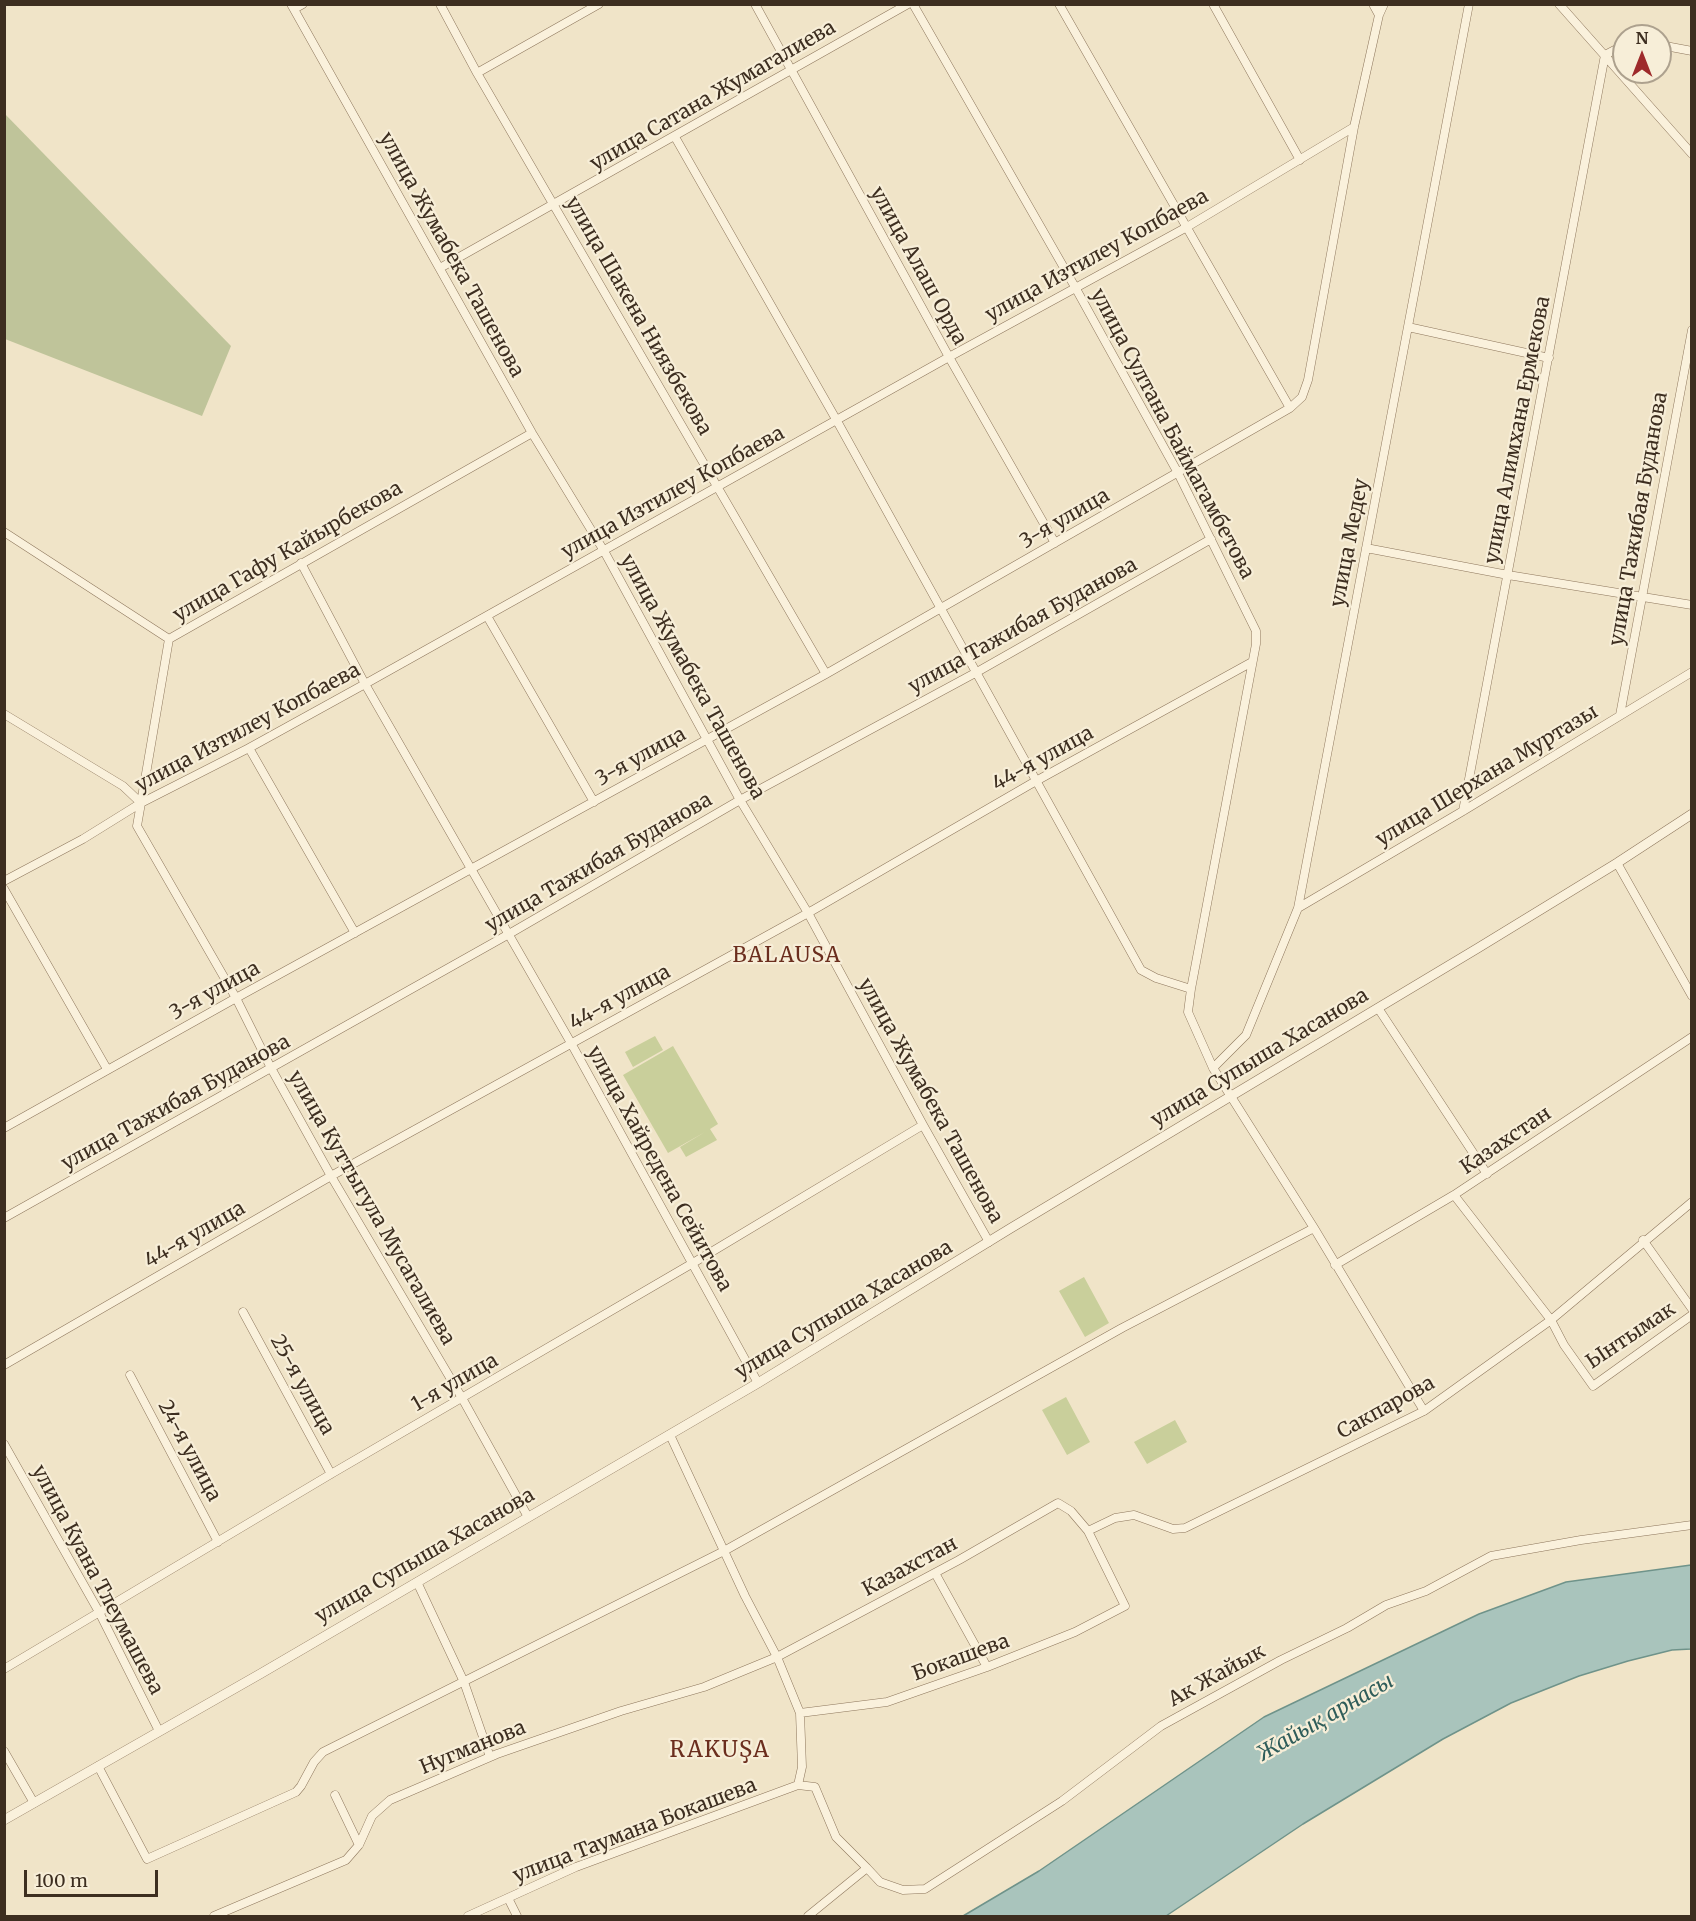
<!DOCTYPE html>
<html>
<head>
<meta charset="utf-8">
<style>
  body { margin:0 }
  #map { position:relative; width:1696px; height:1921px; overflow:hidden; background:#f0e4c8; font-family:Merriweather,serif }
  canvas { display:block }
  .frame { position:absolute; inset:0; border:6px solid #3d2e20; pointer-events:none }
  .north { position:absolute; left:1612px; top:24px; width:60px; height:60px; box-sizing:border-box; background:#f7eed8; border:2px solid #ada18e; border-radius:50%; rotate:0deg; font-size:16px; font-weight:700; line-height:24px; text-align:center; color:#3d2e20 }
  .north::after { content:''; display:block; margin:auto; width:21px; height:27px; background:#9e2a2b; clip-path:polygon(50% 0,100% 100%,50% 72%,0 100%) }
  .scale { position:absolute; left:24px; top:1870px; width:134px; height:27px; box-sizing:border-box; border:3px solid #3d2e20; border-top:0; padding-left:8px; font-size:18px; line-height:21px; white-space:nowrap; color:#3d2e20; -webkit-text-stroke:4px #f7eed8; paint-order:stroke }
</style>
</head>
<body>
<div id="map">
<canvas width="1696" height="1921"></canvas>
<div class="frame"></div>
<div class="north">N</div>
<div class="scale">100 m</div>
</div>
<script>
const context = document.querySelector('canvas').getContext('2d');
context.lineJoin = 'round';
function fill(path, color) { context.fillStyle = color; context.fill(path, 'evenodd'); }
const shape = rows => new Path2D(rows.map(r => 'M' + r).join(''));
function stroke(path, color, width, dash) { context.strokeStyle = color; context.lineWidth = width; context.lineCap = dash ? 'butt' : 'round'; context.setLineDash(dash || []); context.stroke(path); }
function label(font, color, halo, rows, align = 'center') {
  context.font = font + ' Merriweather,serif'; context.lineWidth = 4.5; context.setLineDash([]); context.textBaseline = 'middle'; context.strokeStyle = halo; context.fillStyle = color; for (const [text, x, y, turn = 0] of rows) {
    context.save(); context.translate(x, y); context.rotate((+turn || 0) * Math.PI / 180); context.textAlign = isNaN(turn) ? turn : align; if (halo) context.strokeText(text, 0, 0); context.fillText(text, 0, 0); context.restore();
  }
}
fill(shape([
  [655,1036,663,1050,633,1067,625,1052],
  [673,1046,718,1124,710,1129,717,1140,686,1157,680,1147,705,1132,668,1153,623,1075],
  [1084,1277,1109,1323,1085,1337,1059,1291],
  [1066,1397,1090,1442,1067,1455,1042,1410],
  [1175,1420,1187,1442,1147,1464,1134,1442]
]), '#c9cf9b');
fill(shape([
  [4,113,231,346,202,416,5,339]
]), '#bfc49a');
const water = shape([
  [1691,1565,1691,1649,1672,1650,1628,1661,1579,1676,1511,1703,1443,1739,1303,1824,1166,1916,963,1916,1039,1871,1264,1717,1479,1614,1566,1582,1691,1565]
]);
fill(water, '#a9c4bc');
stroke(water, '#6f938a', 1.5);
const minor = shape([
  [291,4,532,433,604,551,740,800,808,913,923,1125,989,1242],
  [440,4,477,73,826,674],
  [755,4,949,357,1055,543],
  [913,4,1075,287,1178,473,1256,631,1256,644,1191,989],
  [1059,4,1290,408],
  [1213,4,1300,160],
  [1373,4,1379,15],
  [1559,4,1692,154],
  [294,9,303,4],
  [1660,45,1692,51],
  [477,73,599,4],
  [675,137,837,421,1141,970,1156,978,1191,989,1188,1012,1213,1068,1314,1228,1424,1411],
  [440,268,908,4],
  [1408,327,1549,358],
  [4,532,169,639,532,433],
  [1366,548,1508,575,1692,605],
  [301,563,365,684,571,1043,758,1383],
  [487,616,594,802],
  [4,714,123,786,141,803,137,826,236,998,271,1068,331,1176,462,1398,528,1517],
  [1620,715,1692,330],
  [249,748,355,933],
  [141,803,169,639],
  [1463,811,1605,55,1624,45],
  [1617,863,1692,996],
  [4,881,83,839,141,803,249,748,365,684,949,357,1187,227,1354,127],
  [4,889,107,1069],
  [1298,908,1463,811,1692,672],
  [1378,1008,1487,1174],
  [1213,1068,1246,1035,1298,908,1469,4],
  [4,1128,236,998,826,674,1290,408,1302,397,1308,380,1354,127,1379,15,1384,4],
  [1454,1195,1551,1320,1564,1345,1593,1386,1692,1315],
  [4,1218,509,934,740,800,977,672,1211,539],
  [1643,1240,1692,1309],
  [1335,1265,1454,1195,1692,1037],
  [243,1312,331,1474],
  [4,1365,331,1176,808,913,1036,781,1252,662],
  [130,1375,218,1542],
  [4,1444,99,1612,159,1731],
  [1088,1531,1115,1518,1134,1515,1173,1529,1185,1528,1424,1411,1551,1320,1692,1202],
  [935,1573,987,1667],
  [417,1582,464,1682,490,1757],
  [4,1669,331,1474,693,1263,923,1125],
  [4,1751,34,1803],
  [98,1766,147,1859,296,1792,301,1786,314,1762,323,1752,724,1551,1122,1328,1314,1228],
  [798,1785,815,1787,836,1837,867,1868],
  [335,1795,359,1845],
  [508,1898,517,1916],
  [214,1916,346,1860,359,1845,372,1816,390,1800,497,1754,621,1711,704,1687,777,1657,959,1560,1058,1503,1071,1511,1088,1531,1125,1606,1075,1632,987,1667,887,1702,800,1713],
  [468,1916,576,1867,798,1785,802,1767,800,1713,777,1657,745,1596,670,1435],
  [808,1916,867,1868,880,1882,903,1890,925,1889,1062,1801,1161,1726,1281,1660,1347,1628,1386,1605,1426,1591,1491,1556,1581,1540,1692,1525]
]);
const tertiary = shape([
  [4,1820,260,1674,758,1383,1011,1228,1478,948,1617,863,1692,814]
]);
stroke(minor, '#8d765c', 9);
stroke(tertiary, '#8d765c', 10);
stroke(minor, '#faf1dc', 8);
stroke(tertiary, '#faf1dc', 9);
label('20px', '#3d2e20', '#f7eed8', [
  ["улица Сатана Жумагалиева",713,96,-30],
  ["улица Жумабека Ташенова",451,255,61],
  ["улица Изтилеу Копбаева",1097,256,-29],
  ["улица Алаш Орда",918,266,61],
  ["улица Шакена Ниязбекова",638,316,60],
  ["улица Алимхана Ермекова",1518,430,-79],
  ["улица Султана Баймагамбетова",1172,434,62],
  ["улица Изтилеу Копбаева",673,493,-29],
  ["3-я улица",1065,519,-30],
  ["улица Тажибая Буданова",1639,519,-80],
  ["улица Медеу",1350,543,-79],
  ["улица Гафу Кайырбекова",288,552,-30],
  ["улица Тажибая Буданова",1023,626,-29],
  ["улица Жумабека Ташенова",692,677,61],
  ["улица Изтилеу Копбаева",248,728,-28],
  ["3-я улица",641,757,-29],
  ["44-я улица",1043,759,-29],
  ["улица Шерхана Муртазы",1487,776,-31],
  ["улица Тажибая Буданова",599,863,-30],
  ["3-я улица",215,991,-29],
  ["44-я улица",620,998,-29],
  ["улица Супыша Хасанова",1260,1058,-31],
  ["улица Жумабека Ташенова",930,1101,61],
  ["улица Тажибая Буданова",176,1103,-29],
  ["Казахстан",1506,1141,-34],
  ["улица Хайредена Сейитова",659,1169,61],
  ["улица Куттыгула Мусагалиева",371,1208,60],
  ["44-я улица",195,1235,-30],
  ["улица Супыша Хасанова",844,1310,-31],
  ["Ынтымак",1631,1336,-34],
  ["1-я улица",455,1383,-30],
  ["25-я улица",302,1385,61],
  ["Сакпарова",1386,1408,-29],
  ["24-я улица",189,1451,62],
  ["улица Супыша Хасанова",425,1556,-30],
  ["Казахстан",910,1567,-28],
  ["улица Куана Тлеумашева",97,1580,62],
  ["Бокашева",961,1658,-20],
  ["Ак Жайык",1217,1676,-29],
  ["Нугманова",473,1748,-22],
  ["улица Таумана Бокашева",635,1831,-21]
]);
context.letterSpacing = '1.5px';
label('21px', '#6b2e1e', '#f7eed8', [
  ["BALAUSA",787,956]
]);
context.letterSpacing = '0px';
label('italic 21px', '#2f5d5a', '#f7eed8', [
  ["Жайық арнасы",1326,1718,-30]
]);
context.letterSpacing = '1.5px';
label('22px', '#6b2e1e', '#f7eed8', [
  ["RAKUŞA",720,1751]
]);
context.letterSpacing = '0px';
</script>
</body>
</html>
